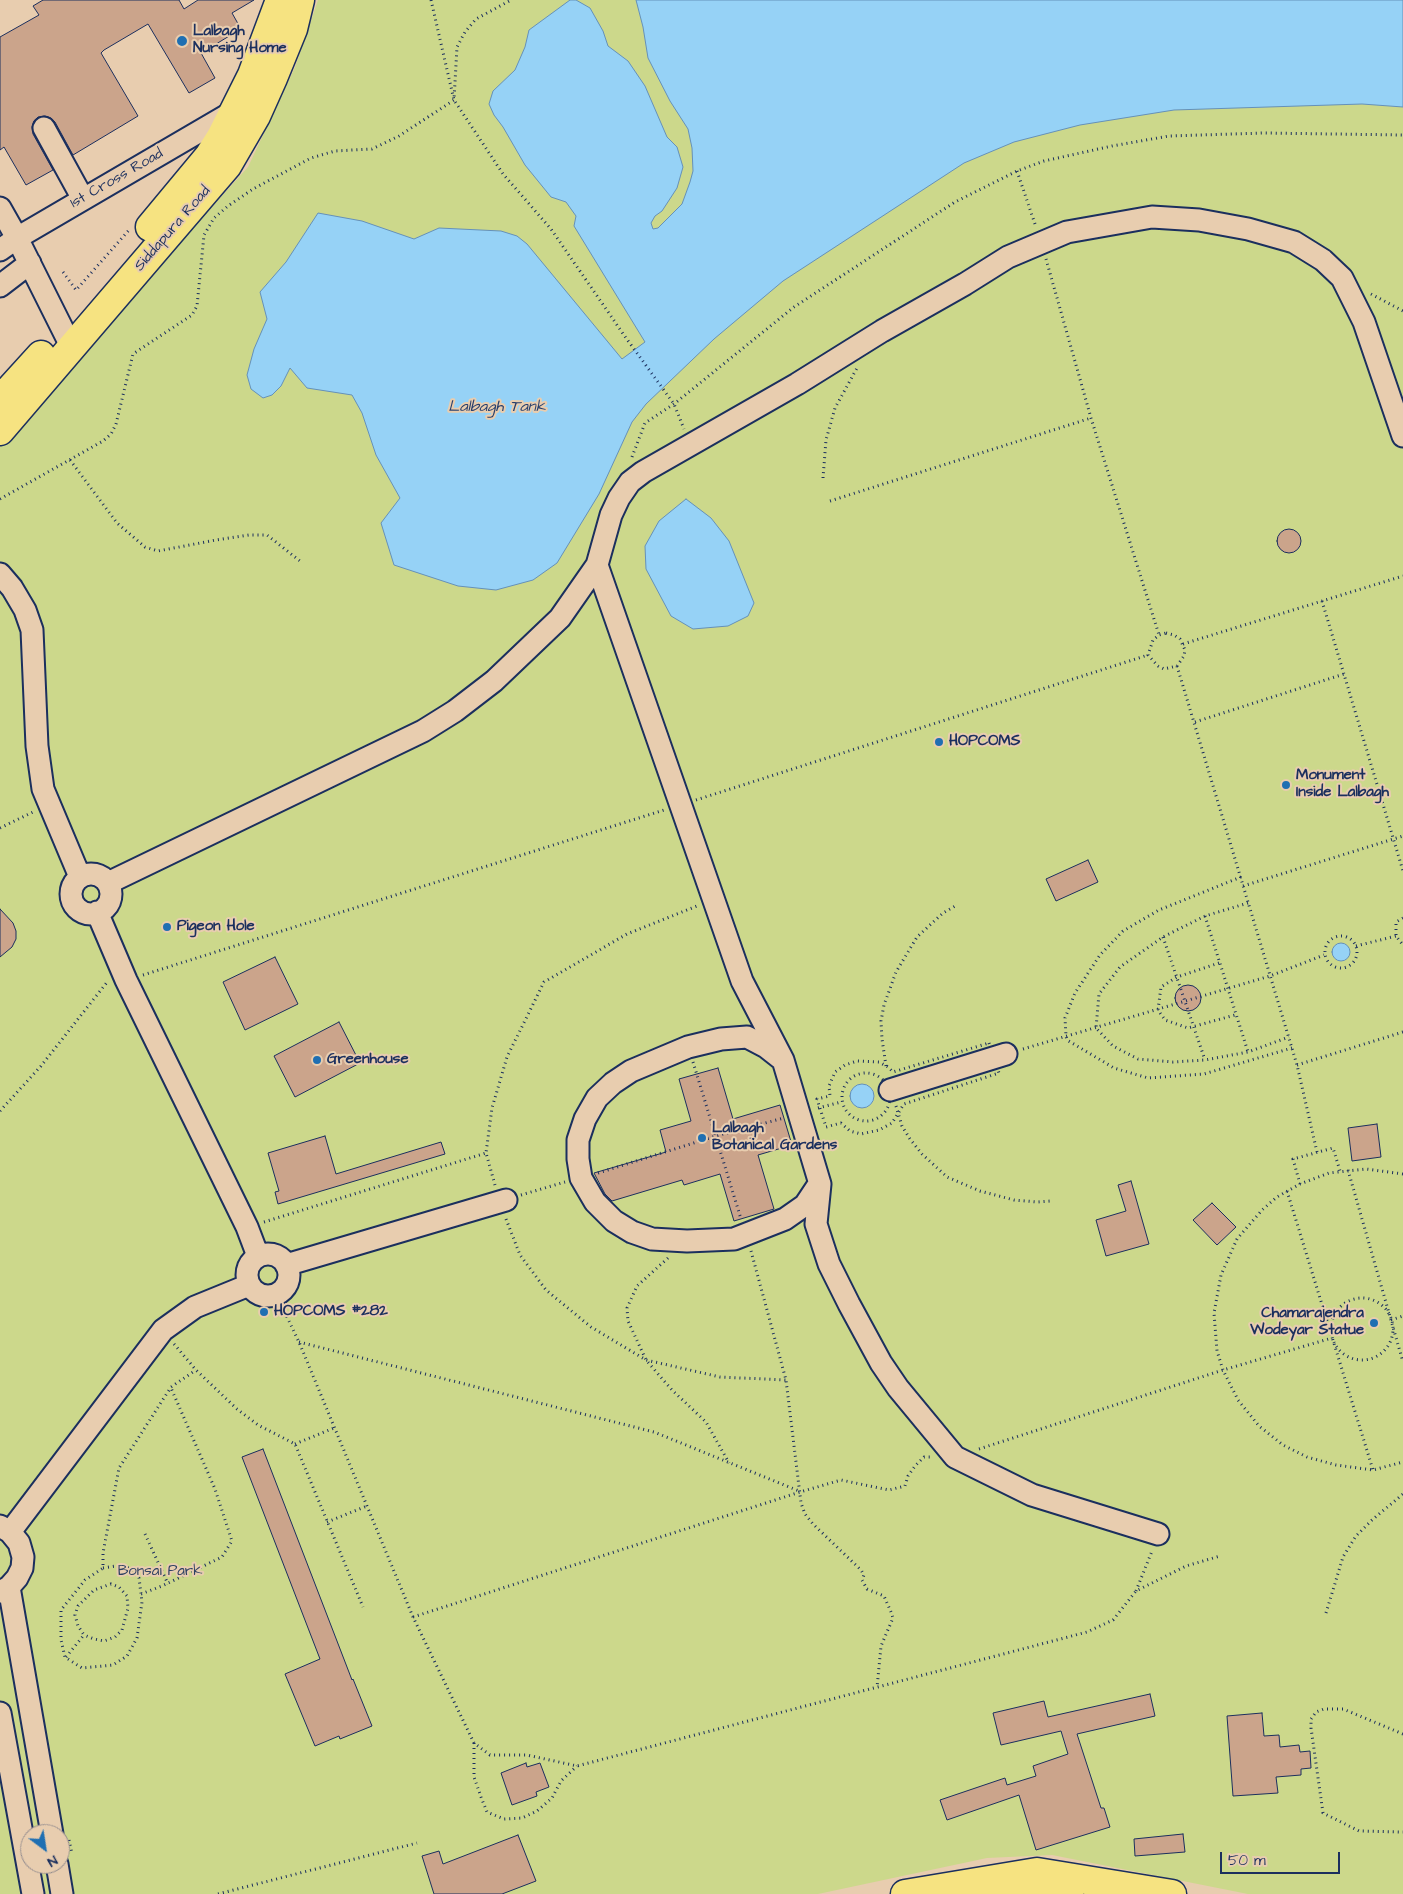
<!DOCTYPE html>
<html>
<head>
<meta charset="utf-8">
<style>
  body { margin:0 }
  #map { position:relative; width:1403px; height:1894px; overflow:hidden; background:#e8cdaf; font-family:"Architects Daughter",sans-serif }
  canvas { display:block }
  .north { position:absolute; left:20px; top:1824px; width:50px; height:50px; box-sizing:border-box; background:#e8cdaf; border:1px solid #968e8f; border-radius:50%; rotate:149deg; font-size:14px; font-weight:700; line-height:20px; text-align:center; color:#1b2f5e }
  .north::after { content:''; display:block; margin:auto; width:18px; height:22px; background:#1f6fb2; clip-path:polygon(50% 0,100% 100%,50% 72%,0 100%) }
  .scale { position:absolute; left:1220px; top:1852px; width:120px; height:22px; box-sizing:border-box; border:2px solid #1b2f5e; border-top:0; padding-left:6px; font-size:15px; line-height:18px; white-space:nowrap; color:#1b2f5e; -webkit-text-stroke:4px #e8cdaf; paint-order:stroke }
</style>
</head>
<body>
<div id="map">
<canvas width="1403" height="1894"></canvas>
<div class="north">N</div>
<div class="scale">50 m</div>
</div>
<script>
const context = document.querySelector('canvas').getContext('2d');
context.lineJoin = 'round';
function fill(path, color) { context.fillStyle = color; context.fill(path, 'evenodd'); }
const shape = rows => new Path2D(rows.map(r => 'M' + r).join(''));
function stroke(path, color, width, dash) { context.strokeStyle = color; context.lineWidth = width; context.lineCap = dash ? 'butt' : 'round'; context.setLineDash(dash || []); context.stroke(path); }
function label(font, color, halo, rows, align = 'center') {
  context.font = font + ' "Architects Daughter",sans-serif'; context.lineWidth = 4; context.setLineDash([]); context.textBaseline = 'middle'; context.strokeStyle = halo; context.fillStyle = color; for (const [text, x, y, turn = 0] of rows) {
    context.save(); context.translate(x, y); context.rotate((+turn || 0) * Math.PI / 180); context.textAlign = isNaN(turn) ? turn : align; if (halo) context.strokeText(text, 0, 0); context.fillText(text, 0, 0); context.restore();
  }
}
fill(shape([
  [318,0,1403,0,1403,1894,1248,1894,1052,1855,987,1858,818,1894,0,1894,0,441,248,167,295,67],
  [30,1834,60,1834,60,1864,30,1864]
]), '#ccd88b');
const water = shape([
  [570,0,576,0,590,8,603,31,608,46,628,61,645,86,667,137,677,147,683,167,677,188,662,211,655,216,651,223,653,229,658,228,682,204,690,182,693,171,692,148,688,129,670,101,648,58,643,27,636,0,1403,0,1403,107,1362,104,1174,110,1080,125,1014,142,964,163,783,281,714,339,646,404,632,422,599,494,557,563,533,580,496,590,458,586,394,565,381,523,400,498,376,455,362,413,352,395,307,388,290,368,281,386,272,395,263,398,251,389,247,375,254,349,267,319,260,292,286,262,318,213,362,221,414,239,439,228,501,231,517,236,527,244,622,359,645,342,574,226,576,216,566,202,551,197,525,165,503,127,494,115,489,104,493,91,515,70,525,47,529,30,570,0],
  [686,499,711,518,729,541,754,603,748,616,728,626,693,629,671,616,646,569,645,546,659,521,686,499],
  '1332 952a9 9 0 1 1 18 0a9 9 0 1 1-18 0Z',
  '850 1096a12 12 0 1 1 24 0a12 12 0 1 1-24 0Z'
]);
fill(water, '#96d2f6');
stroke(water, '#6591b9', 1);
const building = shape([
  [43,0,179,0,184,9,198,0,254,0,232,13,241,29,201,53,215,78,189,93,148,24,104,50,101,53,138,116,73,155,55,122,51,118,45,116,38,117,34,121,32,127,33,134,53,170,26,185,4,147,0,150,0,37,39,15,33,6,43,0],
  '1277 541a12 12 0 1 1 24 0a12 12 0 1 1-24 0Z',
  [1088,860,1098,882,1056,901,1046,879,1088,860],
  [0,909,13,923,16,931,16,939,12,947,0,957,0,909],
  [275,957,298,1004,245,1030,223,982,275,957],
  '1175 998a13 13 0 1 1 26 0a13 13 0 1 1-26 0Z',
  [339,1022,360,1063,295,1097,274,1056,339,1022],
  [718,1068,733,1119,780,1105,792,1145,758,1155,774,1209,734,1221,720,1174,684,1185,682,1180,612,1201,605,1194,594,1173,666,1152,660,1130,691,1121,679,1079,718,1068],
  [1377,1124,1381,1157,1352,1161,1348,1128,1377,1124],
  [325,1136,336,1174,441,1142,445,1154,278,1204,275,1192,279,1191,268,1153,325,1136],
  [1131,1181,1149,1244,1106,1256,1096,1220,1126,1211,1118,1185,1131,1181],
  [1212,1203,1236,1227,1217,1245,1193,1220,1212,1203],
  [263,1449,352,1680,353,1679,372,1726,340,1739,339,1736,315,1746,285,1674,320,1659,242,1457,263,1449],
  [1150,1694,1155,1716,1077,1734,1101,1808,1104,1808,1110,1827,1036,1850,1019,1795,947,1820,940,1800,1005,1778,1007,1785,1036,1776,1033,1766,1068,1754,1061,1731,1001,1745,993,1713,1044,1701,1048,1717,1150,1694],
  [1262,1713,1264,1736,1279,1735,1280,1747,1299,1745,1300,1752,1310,1751,1311,1768,1301,1769,1301,1775,1276,1777,1278,1793,1233,1796,1227,1716,1262,1713],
  [526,1763,527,1767,540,1763,549,1787,536,1792,537,1796,512,1805,501,1773,526,1763],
  [1183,1834,1185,1852,1135,1856,1134,1839,1183,1834],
  [518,1835,536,1881,502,1894,434,1894,422,1856,439,1851,443,1864,518,1835]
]);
fill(building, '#cba48b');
stroke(building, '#1b2f5e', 1);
const minor = shape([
  [44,128,83,199],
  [0,208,17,238,72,348],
  [0,250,17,238,236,110],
  [0,286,30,263],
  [597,565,742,981,783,1060,820,1184,816,1224,829,1264,849,1304,881,1363,898,1388,955,1457,1032,1495,1158,1534],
  [0,574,12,588,25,610,32,630,37,746,43,789,80,877],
  '71 894a20 20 0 1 1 40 0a20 20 0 1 1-40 0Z',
  [108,883,423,731,455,711,494,681,560,618,597,565,611,515,619,498,630,482,643,472,797,384,882,331,965,284,1008,257,1067,232,1152,217,1199,220,1248,229,1294,242,1323,260,1342,278,1364,322,1403,436],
  [97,912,126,980,247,1227,258,1256],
  [780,1058,766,1047,747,1037,721,1039,688,1047,631,1071,613,1083,597,1098,585,1119,578,1140,578,1159,581,1178,595,1202,614,1221,632,1232,652,1239,687,1241,734,1239,785,1219,805,1205,819,1184],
  [890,1090,1006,1054],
  '247 1275a21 21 0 1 1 42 0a21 21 0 1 1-42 0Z',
  [286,1265,506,1200],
  [0,1526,10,1532,19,1543,23,1557,22,1568,17,1578,9,1587,0,1592],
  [10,1532,163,1330,195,1307,249,1285],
  [9,1587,52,1834],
  [0,1713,33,1894],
  [57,1864,62,1894]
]);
const major = shape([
  [150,227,209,156,221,137,252,75,280,0],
  [0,400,41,355],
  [0,431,227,166,256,116,273,78,293,29,300,0],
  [905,1894,1037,1872,1172,1894],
  [1000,1894,1020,1890,1069,1894]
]);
stroke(minor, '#1b2f5e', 25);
stroke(major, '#1b2f5e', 31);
stroke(shape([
  [431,0,454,100,503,174,551,229,626,338,674,404,684,429],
  [1017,171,1036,227],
  [1046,259,1091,418,1159,635],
  [63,272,76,290,129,230],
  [1371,294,1403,311],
  [632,457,645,423,674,404,794,307,955,202,1017,171,1044,161,1112,146,1169,136,1264,133,1403,135],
  [70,460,117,523,145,547,158,551,216,540,249,535,267,535,300,561],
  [823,478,826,440,835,408,857,368],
  [0,499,103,441,111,434,116,424,133,354,192,315,197,306,204,235,214,218,228,206,253,189,311,158,335,151,372,149,399,136,454,100,457,47,465,32,476,19,511,0],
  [830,501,1091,418],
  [1322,601,1403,871],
  [1166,633,1174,635,1180,639,1185,650,1184,656,1177,666,1164,669,1158,666,1148,655,1153,640,1159,635,1166,633],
  [1183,644,1403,576],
  [1177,666,1297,1065,1317,1152],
  [1195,722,1344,674],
  [696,800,1148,655],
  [0,828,33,812],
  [1241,877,1159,910,1123,931,1100,955,1075,993,1065,1018,1066,1036,1067,1040,1114,1068,1148,1078,1204,1074,1292,1048],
  [1243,886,1403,836],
  [1248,903,1205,916,1163,937,1120,967,1099,994,1096,1028,1113,1046,1138,1059,1173,1062,1205,1060,1248,1052,1289,1037],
  [1205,916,1248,1052],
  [1403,918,1396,922,1396,936,1403,945],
  '1325 952a16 16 0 1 1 32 0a16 16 0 1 1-32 0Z',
  [1163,937,1205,1060],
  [1356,946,1396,936],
  [1219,963,1177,977,1161,987,1158,1010,1165,1020,1188,1028,1235,1015],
  [143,975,664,810],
  [989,1043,999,1073,904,1104,892,1123,879,1130,861,1134,850,1131,841,1123,826,1127,817,1099,830,1096,829,1086,835,1072,845,1065,857,1061,879,1062,888,1067,893,1072,989,1043],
  [1023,1049,1270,976,1324,955],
  [693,1062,741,1219],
  [1297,1065,1403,1032],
  [886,1066,882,1039,881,1021,884,1005,896,972,917,937,943,913,957,905],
  '842 1097a24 24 0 1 1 48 0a24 24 0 1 1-48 0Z',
  [896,1106,902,1126,910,1139,922,1154,947,1177,980,1191,1014,1200,1037,1202,1051,1201],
  [818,1108,841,1102],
  [0,1111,41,1066,108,981],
  [1348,1170,1403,1362],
  [598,1173,716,1136,784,1118],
  [1403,1174,1366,1169,1329,1173,1300,1184,1277,1197,1262,1210,1237,1239,1221,1275,1214,1313,1217,1351,1223,1370,1238,1400,1259,1426,1283,1445,1307,1457,1336,1465,1373,1470,1403,1462],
  [1300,1184,1293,1159,1333,1148,1340,1171],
  [495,1185,486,1153,492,1108,507,1057,544,982,627,934,697,906],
  [1287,1191,1373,1470],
  [521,1195,565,1182],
  [506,1219,520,1255,546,1290,591,1327,646,1360,720,1377,786,1380],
  [264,1222,486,1153],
  [751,1251,786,1380,801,1503,805,1514,813,1524,861,1570,864,1575,862,1580,867,1589,884,1596,891,1612,893,1618,881,1646,877,1688],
  [668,1258,637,1286,627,1308,628,1321,646,1360,672,1390,706,1422,729,1463],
  [276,1294,299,1342,413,1617,474,1743,490,1755,527,1755,577,1766,1087,1632,1113,1620,1136,1591,1186,1566,1220,1556],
  '1331 1329a31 31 0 1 1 62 0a31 31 0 1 1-62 0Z',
  [1391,1320,1403,1316],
  [299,1342,654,1432,799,1491],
  [174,1344,196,1370,237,1409,258,1425,295,1444,363,1607],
  [295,1444,334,1428],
  [979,1449,1223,1370,1332,1338],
  [327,1522,367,1506],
  [145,1534,168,1584],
  [103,1568,116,1566,129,1568,139,1578,142,1602,137,1638,127,1656,113,1665,82,1668,65,1657,61,1640,61,1610,85,1580,103,1568,103,1553,119,1468,171,1387,196,1370],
  [1136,1591,1152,1551],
  [141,1594,162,1586,222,1557,232,1541,215,1489,171,1388],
  [1326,1613,1343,1557,1356,1536,1372,1520,1403,1494],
  [413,1617,800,1492,841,1480,889,1490,905,1486,908,1476,915,1466,924,1457,932,1457],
  [66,1657,84,1635,78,1626,75,1615,78,1606,94,1590,111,1584,119,1587,127,1596,128,1608,122,1630,115,1637,104,1641,94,1639,84,1635],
  [1403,1734,1343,1709,1324,1709,1316,1712,1311,1719,1311,1728,1323,1813,1359,1831,1403,1832],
  [474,1743,474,1777,481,1797,487,1812,504,1819,522,1818,537,1811,552,1798,561,1781,577,1766],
  [69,1840,72,1854],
  [218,1894,417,1843]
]), '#1b2f5e', 3, [1, 4]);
stroke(minor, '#e8cdaf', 21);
stroke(major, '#f6e381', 28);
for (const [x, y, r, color] of [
  [182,41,6,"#1f6fb2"],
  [939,742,5,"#1f6fb2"],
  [1286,785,5,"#1f6fb2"],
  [167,927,5,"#1f6fb2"],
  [317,1060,5,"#1f6fb2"],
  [702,1138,5,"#1f6fb2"],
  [264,1312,5,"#1f6fb2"],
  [1374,1323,5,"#1f6fb2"]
]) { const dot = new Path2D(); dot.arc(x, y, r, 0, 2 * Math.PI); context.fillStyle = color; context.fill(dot); stroke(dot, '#e8cdaf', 2); }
label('bold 15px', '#1b2f5e', '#e8cdaf', [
  ["Lalbagh",193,32],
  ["Nursing Home",193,49],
  ["HOPCOMS",949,742],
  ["Monument",1296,776],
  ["Inside Lalbagh",1296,793],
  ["Pigeon Hole",177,927],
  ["Greenhouse",327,1060],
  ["Lalbagh",712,1129],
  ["Botanical Gardens",712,1146],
  ["HOPCOMS #282",274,1312],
  ["Chamarajendra",1364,1314,"right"],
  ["Wodeyar Statue",1364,1331,"right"]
], 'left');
label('15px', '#1b2f5e', '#e8cdaf', [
  ["1st Cross Road",117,179,-30],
  ["Siddapura Road",173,229,-49]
]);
label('15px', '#2d4062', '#e8cdaf', [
  ["Bonsai Park",160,1572]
]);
label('italic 16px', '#273f6d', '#e8cdaf', [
  ["Lalbagh Tank",497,408]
]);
</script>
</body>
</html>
